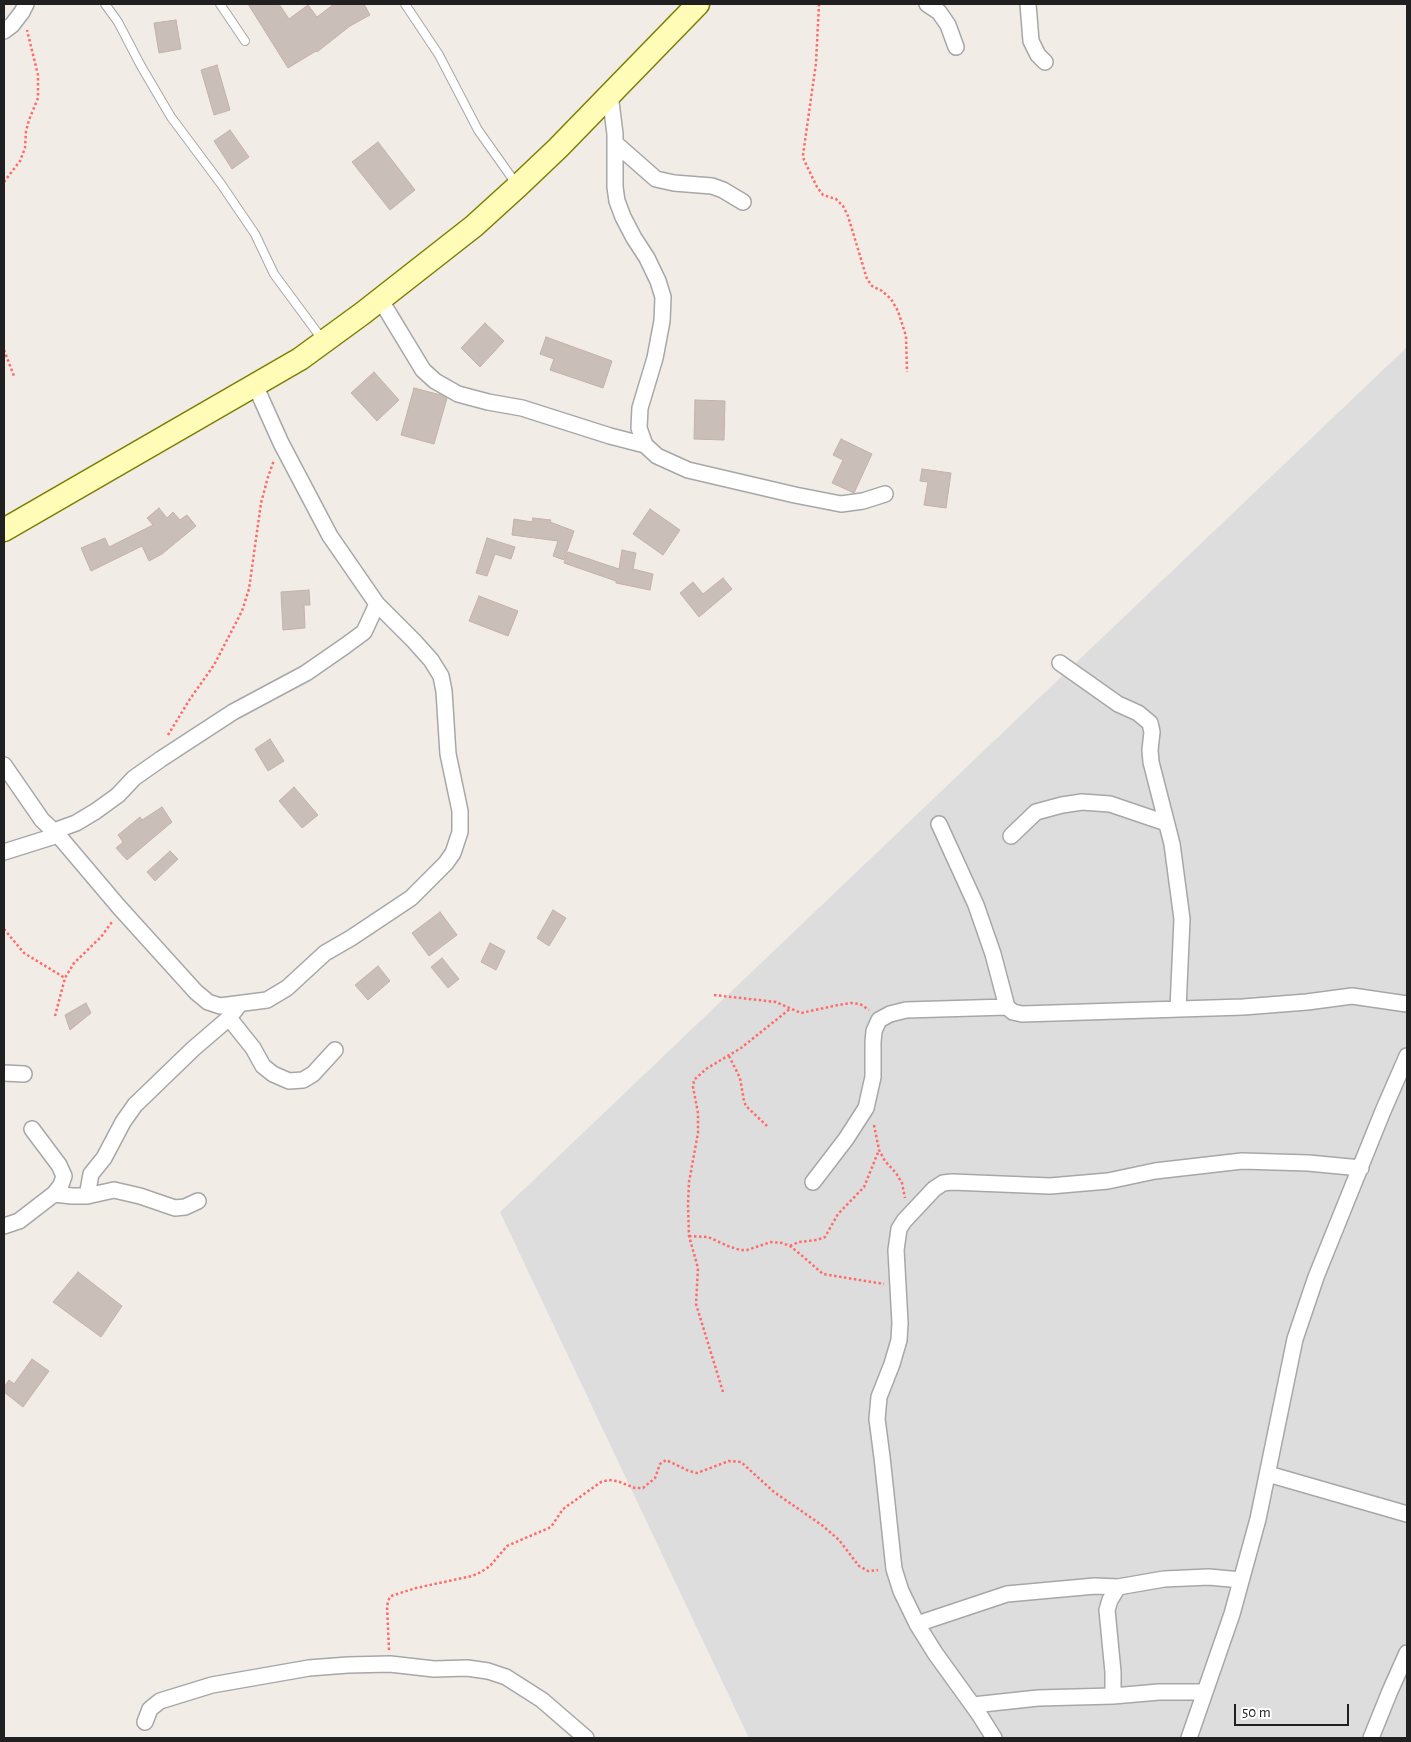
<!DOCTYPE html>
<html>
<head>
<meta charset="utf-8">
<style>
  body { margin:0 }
  #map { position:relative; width:1411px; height:1742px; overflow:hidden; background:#f1ede6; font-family:"Alegreya Sans",sans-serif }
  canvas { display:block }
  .frame { position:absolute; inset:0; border:5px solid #202020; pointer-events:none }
  .scale { position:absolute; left:1234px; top:1704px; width:115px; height:22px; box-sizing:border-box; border:2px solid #202020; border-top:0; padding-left:6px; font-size:15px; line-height:18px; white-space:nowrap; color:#202020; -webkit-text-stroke:4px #fff; paint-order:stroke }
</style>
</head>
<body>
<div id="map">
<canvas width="1411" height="1742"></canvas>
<div class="frame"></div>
<div class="scale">50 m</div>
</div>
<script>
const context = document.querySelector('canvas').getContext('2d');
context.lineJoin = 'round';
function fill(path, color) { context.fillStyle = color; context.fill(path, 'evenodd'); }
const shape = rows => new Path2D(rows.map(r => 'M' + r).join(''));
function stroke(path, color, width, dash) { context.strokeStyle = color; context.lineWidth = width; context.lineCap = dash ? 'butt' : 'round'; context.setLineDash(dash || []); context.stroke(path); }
fill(shape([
  [1407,347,1407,1738,749,1738,500,1212]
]), '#dedddd');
const building = shape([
  [248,4,279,4,289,19,308,5,317,17,334,4,364,4,370,15,350,26,317,52,316,51,288,68,248,4],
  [176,20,181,49,159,53,154,23,176,20],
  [217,65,230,110,214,115,201,70,217,65],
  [230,130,249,157,232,169,214,141,230,130],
  [378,142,415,190,390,210,352,162,378,142],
  [485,323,504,341,480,367,461,348,485,323],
  [546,337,612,361,603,388,550,370,554,359,540,354,546,337],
  [374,372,399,400,377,421,351,393,374,372],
  [414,388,441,395,447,398,434,444,401,435,414,388],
  [695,400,725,401,724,440,694,439,695,400],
  [841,439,872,454,854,493,832,483,843,460,833,455,841,439],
  [922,469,951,473,946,508,924,505,928,482,920,481,922,469],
  [159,508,167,518,173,512,180,520,187,515,196,526,162,554,149,561,142,546,91,571,81,548,105,538,109,547,153,525,147,518,159,508],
  [650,509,680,530,663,555,633,534,650,509],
  [533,518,551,520,550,522,574,531,564,560,553,556,558,541,512,535,514,519,532,522,533,518],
  [487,538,515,547,511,559,495,554,487,576,476,573,487,538],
  [622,550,636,553,633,569,653,574,650,590,616,583,616,581,564,563,568,552,619,569,622,550],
  [723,578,732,589,699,617,680,593,693,582,703,594,723,578],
  [309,590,310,605,304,605,305,628,283,630,281,592,309,590],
  [479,596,518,611,508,636,469,621,479,596],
  [270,739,284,761,268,771,255,749,270,739],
  [294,787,318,815,302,828,279,801,294,787],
  [162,807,172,822,127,860,116,848,123,842,118,835,140,817,142,820,162,807],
  [170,851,178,859,155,881,147,872,170,851],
  [553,910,566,918,549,946,537,938,553,910],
  [440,912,457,935,429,956,412,933,440,912],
  [490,943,505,951,496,970,481,962,490,943],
  [442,958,459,979,448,988,431,967,442,958],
  [378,966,390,981,368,1000,355,985,378,966],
  [86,1003,91,1013,70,1030,65,1015,86,1003],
  [78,1272,122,1306,101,1337,53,1302,78,1272],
  [32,1359,49,1371,23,1407,4,1392,4,1387,9,1380,14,1384,32,1359]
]);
fill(building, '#cabeb9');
stroke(building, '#c5b1a7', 1);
const lane = shape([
  [105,4,118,22,141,66,171,117,221,184,255,234,274,274,322,339],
  [220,4,245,41],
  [405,4,439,55,478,130,517,185]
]);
const street = shape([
  [927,4,939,12,948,25,956,47],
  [1028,4,1031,41,1038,55,1045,62],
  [4,31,12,25,22,12,26,4],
  [610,94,615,134,615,187,617,201,623,217,634,238,647,258,658,281,663,297,662,321,655,358,640,408,639,428,645,445,657,456,688,470,795,495,841,504,863,501,885,494],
  [615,143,656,179,674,183,712,186,723,190,743,202],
  [380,299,423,370,435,381,458,394,488,402,522,408,610,436,645,445],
  [1060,663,1118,704,1138,713,1150,723,1152,732,1150,750,1151,762,1172,844,1182,919,1178,1009],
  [4,765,42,820,58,835,119,907,196,992,208,1002,220,1006,267,1000,287,988,325,953,351,938,411,898,446,863,453,853,460,832,460,811,448,754,444,691,441,676,431,660,414,641,377,604,330,536,281,443,255,385],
  [939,824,976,905,993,954,1007,1007,1013,1012,1022,1014,1243,1007,1307,1002,1352,996,1407,1004],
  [54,831,76,823,96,811,118,795,134,778,161,759,233,712,306,673,345,646,364,632,377,604],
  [1011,836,1036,812,1062,805,1082,802,1110,804,1166,823],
  [4,852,58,835],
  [229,1018,253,1048,263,1066,273,1074,289,1081,303,1080,313,1074,335,1050],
  [4,1073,24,1074],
  [813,1182,846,1139,866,1108,873,1077,873,1042,874,1031,879,1020,890,1014,906,1010,1007,1007],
  [54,1194,72,1196,87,1196,114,1190,140,1196,175,1208,185,1207,198,1201],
  [87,1196,91,1174,104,1158,123,1122,135,1105,193,1049,229,1018,239,1005],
  [4,1226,19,1221,54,1194,61,1185,64,1176,59,1165,32,1129],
  [1268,1474,1407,1514],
  [917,1624,1007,1594,1095,1586,1118,1587,1164,1579,1209,1577,1241,1580],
  [1113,1696,1113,1672,1107,1610,1110,1600,1118,1587],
  [973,1705,1038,1698,1113,1696,1159,1692,1204,1692],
  [145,1722,150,1709,160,1701,212,1685,309,1668,348,1665,390,1664,434,1669,467,1668,488,1671,506,1677,542,1700,586,1738],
  [994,1738,979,1714,935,1653,917,1624,901,1591,894,1569,882,1457,877,1419,879,1397,892,1364,899,1340,900,1323,896,1250,899,1229,904,1221,934,1189,943,1183,952,1182,1050,1186,1108,1181,1155,1171,1242,1161,1308,1163,1361,1168],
  [1189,1738,1232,1614,1258,1519,1295,1339,1316,1277,1383,1111,1407,1056],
  [1371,1738,1390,1691,1407,1653]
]);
const secondary = shape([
  [4,530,300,359,363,313,474,226,518,186,558,148,698,4]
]);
stroke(lane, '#a7a7a7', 10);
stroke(street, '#a7a7a7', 18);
stroke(secondary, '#7d7e00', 25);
stroke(shape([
  [819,4,816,63,803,155,804,160,817,187,823,195,836,199,843,206,848,216,867,279,872,286,882,291,891,299,898,311,906,336,907,372],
  [4,182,20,161,25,148,26,131,29,120,38,98,38,75,27,30],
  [4,350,14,376],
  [168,735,190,699,214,665,242,611,249,589,261,503,268,477,274,460],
  [4,929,24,953,65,978],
  [714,995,776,1002,801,1013,838,1005,851,1003,860,1004,869,1010],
  [55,1016,65,978,74,963,101,937,112,922],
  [729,1056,740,1078,744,1101,746,1106,767,1126],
  [874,1125,879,1150,885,1161,896,1173,902,1183,905,1198],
  [689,1236,708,1237,728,1246,740,1250,747,1250,771,1242,782,1243,790,1246,800,1254,823,1274,884,1284],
  [790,1246,799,1242,817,1240,825,1237,838,1214,864,1187,879,1150],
  [723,1392,696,1304,698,1268,689,1236,688,1205,689,1182,698,1133,698,1113,693,1087,694,1080,706,1069,741,1048,791,1008],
  [389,1650,387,1606,389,1599,391,1596,416,1588,472,1576,481,1572,490,1566,507,1546,551,1527,563,1509,601,1482,609,1480,617,1481,635,1488,643,1488,655,1478,660,1464,666,1460,689,1471,697,1473,729,1461,741,1462,774,1492,823,1526,839,1540,859,1566,868,1571,878,1570]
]), '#ff6b69', 2.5, [2.5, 2.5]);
stroke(lane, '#fff', 8);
stroke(street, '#fff', 15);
stroke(secondary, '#fffcb7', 22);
</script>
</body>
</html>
